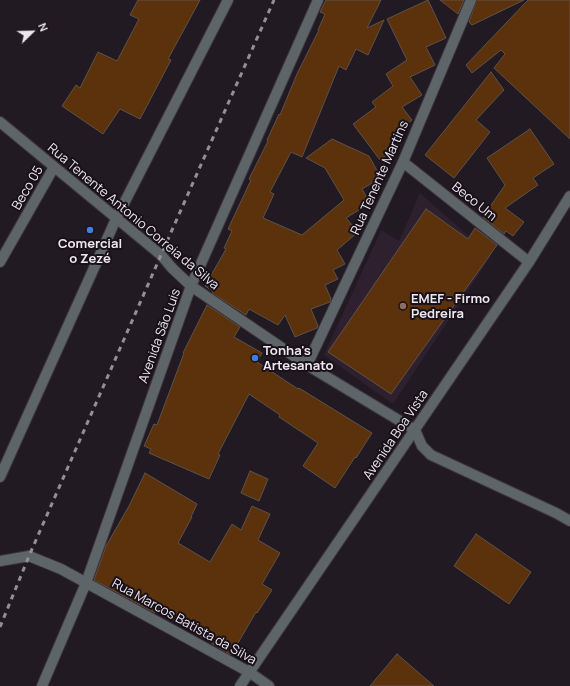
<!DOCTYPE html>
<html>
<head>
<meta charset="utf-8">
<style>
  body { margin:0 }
  #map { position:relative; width:570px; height:686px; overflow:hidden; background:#221a23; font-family:Manrope,sans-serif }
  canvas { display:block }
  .north { position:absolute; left:12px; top:12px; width:40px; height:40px; -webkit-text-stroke:3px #191119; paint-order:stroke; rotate:67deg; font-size:11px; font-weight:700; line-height:16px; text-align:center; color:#ede7ee }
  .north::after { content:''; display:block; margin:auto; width:14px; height:18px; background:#ede7ee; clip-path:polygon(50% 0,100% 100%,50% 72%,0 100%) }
</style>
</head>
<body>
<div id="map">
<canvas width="570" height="686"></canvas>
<div class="north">N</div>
</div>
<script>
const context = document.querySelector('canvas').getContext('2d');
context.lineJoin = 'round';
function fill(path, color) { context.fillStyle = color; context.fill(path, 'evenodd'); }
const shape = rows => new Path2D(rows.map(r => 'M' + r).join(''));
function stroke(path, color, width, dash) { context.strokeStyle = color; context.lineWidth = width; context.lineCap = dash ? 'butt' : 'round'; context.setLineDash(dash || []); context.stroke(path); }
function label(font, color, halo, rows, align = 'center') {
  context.font = font + ' Manrope,sans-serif'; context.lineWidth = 4; context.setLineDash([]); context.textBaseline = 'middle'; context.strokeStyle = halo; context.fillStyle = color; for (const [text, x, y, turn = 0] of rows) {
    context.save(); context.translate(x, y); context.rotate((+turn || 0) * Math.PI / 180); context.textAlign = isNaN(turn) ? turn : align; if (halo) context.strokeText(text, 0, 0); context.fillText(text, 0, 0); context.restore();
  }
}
fill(shape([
  [420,193,491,256,393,404,324,355,381,230,399,241]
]), '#2e202e');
const building = shape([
  [138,0,200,0,168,59,171,60,140,119,120,109,103,134,62,106,76,85,80,88,98,52,117,61,139,19,130,15,138,0],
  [326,0,381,0,367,28,384,20,368,55,356,49,346,70,339,66,302,157,291,152,270,192,274,194,263,218,302,235,344,200,325,168,306,158,332,139,369,156,381,178,362,189,370,203,346,218,358,232,337,250,345,264,333,270,338,279,325,285,331,299,330,302,311,309,318,326,317,328,295,337,285,315,278,325,249,309,246,315,212,293,213,291,205,286,226,249,224,248,232,231,228,229,251,180,249,179,268,141,267,140,279,114,280,115,297,74,319,30,318,30,325,14,320,12,326,0],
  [428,0,446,38,426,47,435,65,410,77,422,95,402,107,412,120,390,138,397,148,380,160,353,124,376,107,372,102,393,86,386,74,407,60,387,19,428,0],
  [440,0,464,0,458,14,440,0],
  [477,0,524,0,472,25,469,22,477,0],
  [528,0,570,0,570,139,494,68,505,54,501,50,472,73,466,65,528,0],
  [491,72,504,90,476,120,490,132,454,178,425,155,491,72],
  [530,129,554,164,533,178,538,185,505,208,524,222,513,236,506,231,504,234,483,217,505,185,487,158,530,129],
  [426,209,468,239,475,228,497,245,391,394,328,352,426,209],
  [207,305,240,327,234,337,262,353,257,362,298,389,299,388,372,433,356,458,355,457,335,488,303,466,318,443,279,417,280,415,249,394,218,454,220,455,209,479,149,453,151,449,144,446,154,424,157,425,184,353,183,353,207,305],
  [250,471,268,479,259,501,241,493,250,471],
  [145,473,197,504,191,517,192,517,178,543,210,562,232,524,241,530,252,506,270,514,258,540,280,553,262,584,272,590,257,613,256,612,231,655,157,610,155,613,94,580,106,546,129,506,145,473],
  [476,534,531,572,509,604,454,566,476,534],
  [397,654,434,686,370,686,397,654]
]);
fill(building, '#5b320c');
stroke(building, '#5e5249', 1);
const service = shape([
  [415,430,422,446,431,455,556,513,570,521]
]);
const minor = shape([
  [0,122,161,255,172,268,191,286,307,365,415,430],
  [403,162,529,262],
  [0,262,54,167],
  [307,365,403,162,471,0],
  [0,477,116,219,228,0],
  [0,561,29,556,61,569,249,672,269,686],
  [42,686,86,583,191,286,318,0]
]);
const tertiary = shape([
  [240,686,529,262,570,196]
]);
stroke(service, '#3e373f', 12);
stroke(minor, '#3e373f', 12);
stroke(tertiary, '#3e373f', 12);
stroke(service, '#5e6568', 10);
stroke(minor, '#5e6568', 10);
stroke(tertiary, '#5e6568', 10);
stroke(shape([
  [0,627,29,556,161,255,274,0]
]), '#958e96', 3, [5, 5]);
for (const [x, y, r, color] of [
  [90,230,4,"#3f7fe0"],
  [403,306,4,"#8d6e63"],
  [255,358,4,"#3f7fe0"]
]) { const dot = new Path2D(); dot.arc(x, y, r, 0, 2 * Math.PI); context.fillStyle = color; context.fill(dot); stroke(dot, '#191119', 1.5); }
label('13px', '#ede7ee', '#191119', [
  ["Rua Tenente Martins",380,178,-66],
  ["Beco 05",28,188,-60],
  ["Beco Um",474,202,39],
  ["Rua Tenente Antonio Correia da Silva",133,217,40],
  ["Avenida São Luis",160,336,-70],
  ["Avenida Boa Vista",396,435,-56],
  ["Rua Marcos Batista da Silva",184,622,29]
]);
label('bold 13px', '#ede7ee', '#191119', [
  ["Comercial",90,244,"center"],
  ["o Zezé",90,259,"center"],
  ["EMEF - Firmo",411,299],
  ["Pedreira",411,314],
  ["Tonha's",263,351],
  ["Artesanato",263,366]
], 'left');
</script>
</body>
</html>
